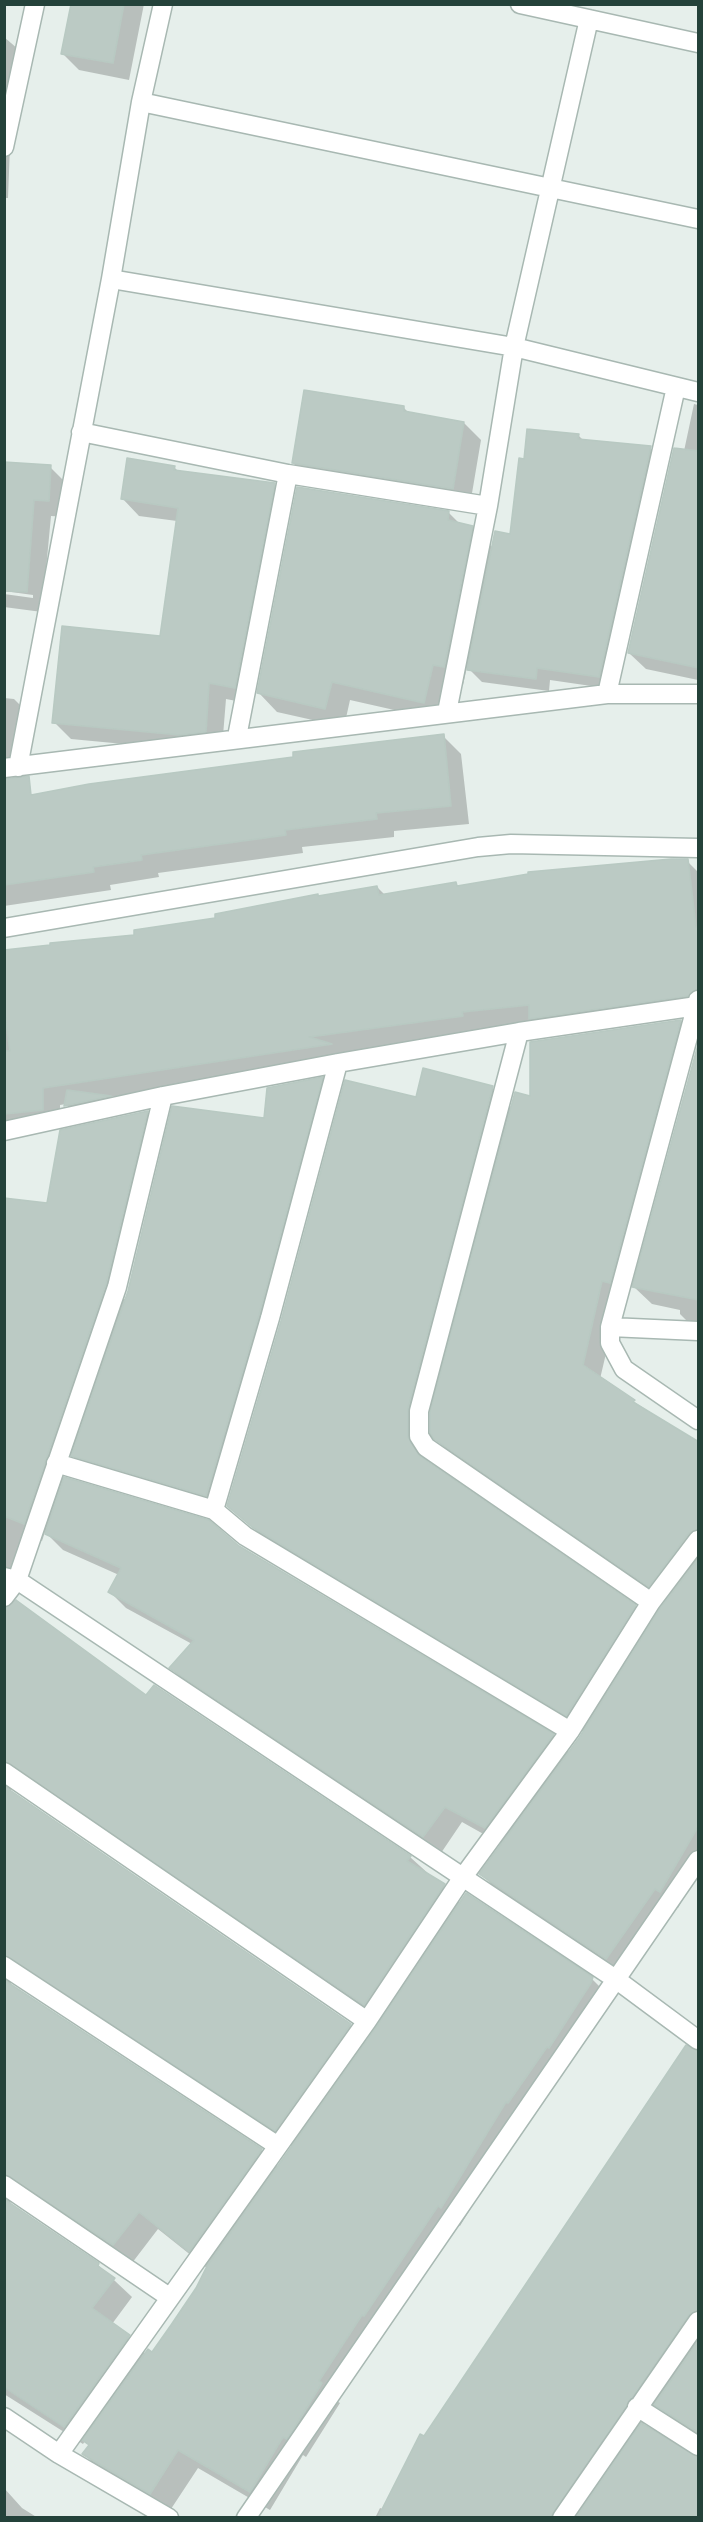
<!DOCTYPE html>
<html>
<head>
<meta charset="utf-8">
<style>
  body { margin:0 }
  #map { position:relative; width:703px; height:2522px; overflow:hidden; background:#e6efeb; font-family:Rubik,sans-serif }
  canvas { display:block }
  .frame { position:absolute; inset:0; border:6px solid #24423a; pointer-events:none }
</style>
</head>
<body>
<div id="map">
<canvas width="703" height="2522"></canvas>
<div class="frame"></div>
</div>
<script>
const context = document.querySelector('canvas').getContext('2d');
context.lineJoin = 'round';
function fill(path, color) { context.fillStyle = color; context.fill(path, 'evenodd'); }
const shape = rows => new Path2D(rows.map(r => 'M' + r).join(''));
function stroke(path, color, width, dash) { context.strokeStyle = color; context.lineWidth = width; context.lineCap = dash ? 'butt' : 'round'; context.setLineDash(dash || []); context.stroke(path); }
fill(shape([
  [72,4,144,4,129,80,79,70,62,53],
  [4,37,25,55,24,97,19,120,11,120,8,198,4,198],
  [694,404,698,405,698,680,646,669,629,653,684,451],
  [404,408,410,414,464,423,481,440,470,505,310,480,293,463],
  [578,435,584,441,650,448,664,461,612,689,550,680,549,691,482,682,467,667,463,685,451,684,443,721,350,700,344,727,277,712,259,693,449,513,461,525,472,527,493,548,512,536,525,460],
  [4,464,50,467,67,484,66,517,51,516,42,612,4,607,4,594,33,598,33,595,4,591],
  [174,467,179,472,274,484,291,501,252,704,226,699,222,748,198,751,71,739,54,722,161,638,177,521,139,516,122,498],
  [4,698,14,699,31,716,26,770,4,768],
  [443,736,461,754,469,824,394,831,394,837,302,847,303,853,158,873,159,877,110,885,111,890,4,906,4,796,32,797],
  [687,861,698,872,698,1014,479,1029,480,1033,339,1053,347,1061,110,1097,126,1113,82,1123,66,1104,60,1105,60,1128,4,1134,4,952,136,936,377,887,385,895,456,884,459,887],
  [681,1021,698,1038,627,1299,619,1298,600,1379,666,1423,698,1458,698,1872,678,1908,672,1905,624,1975,498,1891,481,1874,503,1845,462,1822,441,1853,188,1685,171,1668,192,1644,126,1608,110,1592,119,1575,63,1550,45,1532,42,1541,29,1535,4,1587,4,1200,49,1205,147,1112,165,1130,124,1299,126,1299,266,1120,322,1079,338,1095,223,1511,89,1472,71,1454,63,1478,208,1521,238,1547,553,1735,570,1753,584,1732,271,1544,229,1506,417,1099,492,1088,512,1108],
  [431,1406,435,1438,453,1456,666,1603,652,1624,635,1606,431,1466,425,1456,425,1427],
  [698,1047,698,1332,680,1314,680,1310,652,1304,634,1287],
  [4,1635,146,1697,410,1857,461,1903,592,1979,611,1998,568,2066,566,2065,525,2120,460,2226,457,2224,384,2334,381,2333,337,2401,340,2403,311,2449,306,2457,303,2455,270,2510,198,2468,169,2512,103,2473,84,2454,90,2446,85,2441,83,2444,4,2394],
  [17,1780,30,1780,382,2022,368,2042,350,2025,10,1791],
  [17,1974,30,1974,293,2147,278,2167,261,2150,10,1985],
  [13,2196,132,2263,158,2229,207,2268,198,2289,152,2354,146,2354,112,2324,132,2297,98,2265,10,2204],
  [698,2052,698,2438,673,2422,657,2405,642,2426,698,2458,698,2518,375,2518,380,2508,383,2509,424,2438],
  [4,2488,22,2508,38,2518,4,2518]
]), '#0003');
const building = shape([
  [71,4,124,4,113,63,61,54,71,4],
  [304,390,404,406,404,411,464,422,453,489,292,463,304,390],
  [527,429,579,434,578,439,651,446,599,677,537,668,536,679,467,670,495,531,510,534,519,458,524,459,527,429],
  [674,448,699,451,699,668,628,653,674,448],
  [127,458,175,466,174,470,275,483,235,688,209,683,206,732,180,735,52,723,62,626,160,636,178,508,121,499,127,458],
  [4,462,51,465,49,501,34,500,27,592,4,591,4,462],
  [297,487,449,511,448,520,473,526,444,667,433,665,424,703,332,682,325,709,257,693,297,487],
  [444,734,451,806,376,813,377,819,285,830,286,835,141,855,142,860,93,867,94,872,4,885,4,779,29,776,31,795,89,784,293,757,293,752,444,734],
  [671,859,688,859,696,927,699,927,699,989,688,996,529,1019,529,1005,462,1012,463,1016,309,1037,332,1044,43,1088,43,1110,4,1114,4,1051,10,1051,4,1008,4,950,50,945,50,943,134,935,134,930,215,918,215,914,318,894,318,896,377,886,379,895,456,882,457,886,528,874,528,872,671,859],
  [681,1020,610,1283,602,1281,583,1365,635,1400,633,1402,699,1442,699,1529,689,1533,649,1587,434,1439,430,1433,430,1412,515,1092,530,1096,530,1042,681,1020],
  [699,1041,699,1300,632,1287,699,1041],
  [423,1068,493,1086,408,1408,408,1437,420,1456,636,1605,566,1716,252,1527,227,1506,281,1321,345,1080,416,1097,423,1068],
  [323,1077,259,1315,206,1496,71,1456,128,1291,172,1106,264,1118,267,1088,323,1077],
  [67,1090,111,1096,64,1106,67,1090],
  [148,1111,106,1284,24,1524,4,1516,4,1198,47,1203,60,1130,148,1111],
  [64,1477,209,1520,239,1546,554,1734,485,1828,445,1807,423,1837,169,1668,194,1640,108,1592,121,1568,45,1534,64,1477],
  [699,1558,699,1825,660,1892,655,1889,606,1959,479,1874,579,1738,660,1608,699,1558],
  [16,1600,146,1695,154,1685,411,1856,407,1861,445,1884,364,2005,4,1761,4,1608,16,1600],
  [4,1786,351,2024,275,2131,4,1955,4,1786],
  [466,1893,593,1977,591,1983,549,2048,547,2047,508,2103,506,2102,441,2208,438,2206,364,2316,362,2315,319,2381,322,2383,293,2430,287,2439,283,2437,250,2492,178,2450,150,2494,82,2454,89,2445,82,2440,148,2349,152,2352,171,2325,196,2288,207,2266,376,2027,466,1893],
  [4,1980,262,2149,189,2252,139,2212,113,2245,4,2174,4,1980],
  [686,2045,699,2051,699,2310,689,2315,551,2517,378,2517,420,2434,424,2436,686,2045],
  [4,2199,99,2263,98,2266,115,2278,92,2308,130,2335,64,2427,4,2387,4,2199],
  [699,2340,699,2433,654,2405,699,2340],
  [641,2423,699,2457,699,2517,576,2517,641,2423]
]);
fill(building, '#bbcac4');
stroke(building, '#b8c9c2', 1.5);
const street = shape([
  [520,4,698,43],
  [141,102,698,219],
  [4,147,35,4],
  [111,279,514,347,698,392],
  [81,432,288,474,488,506],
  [607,694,676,387],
  [447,712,488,506,514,347,589,19],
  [237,737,288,474],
  [18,767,111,279,141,102,163,4],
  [4,768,607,694,698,694],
  [4,928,478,847,511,844,698,848],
  [698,1000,610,1327,610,1343,624,1369,698,1420],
  [519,1032,419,1411,419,1436,426,1447,651,1602],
  [338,1063,270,1318,214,1510,245,1536,570,1731],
  [4,1131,163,1096,338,1063,519,1032,697,1006],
  [610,1327,698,1331],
  [56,1463,214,1510],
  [4,1577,17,1580,617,1980,698,2040],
  [4,1597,17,1580,117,1287,163,1096],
  [4,1772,367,2021],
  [4,1966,278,2146],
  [4,2185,169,2297],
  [637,2407,698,2446],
  [4,2417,59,2454,169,2518],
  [59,2454,367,2021,463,1877,570,1731,651,1602,698,1540],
  [246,2518,698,1860],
  [562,2518,698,2321]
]);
stroke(street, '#a8b8b2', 21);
stroke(street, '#fff', 18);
</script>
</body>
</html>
